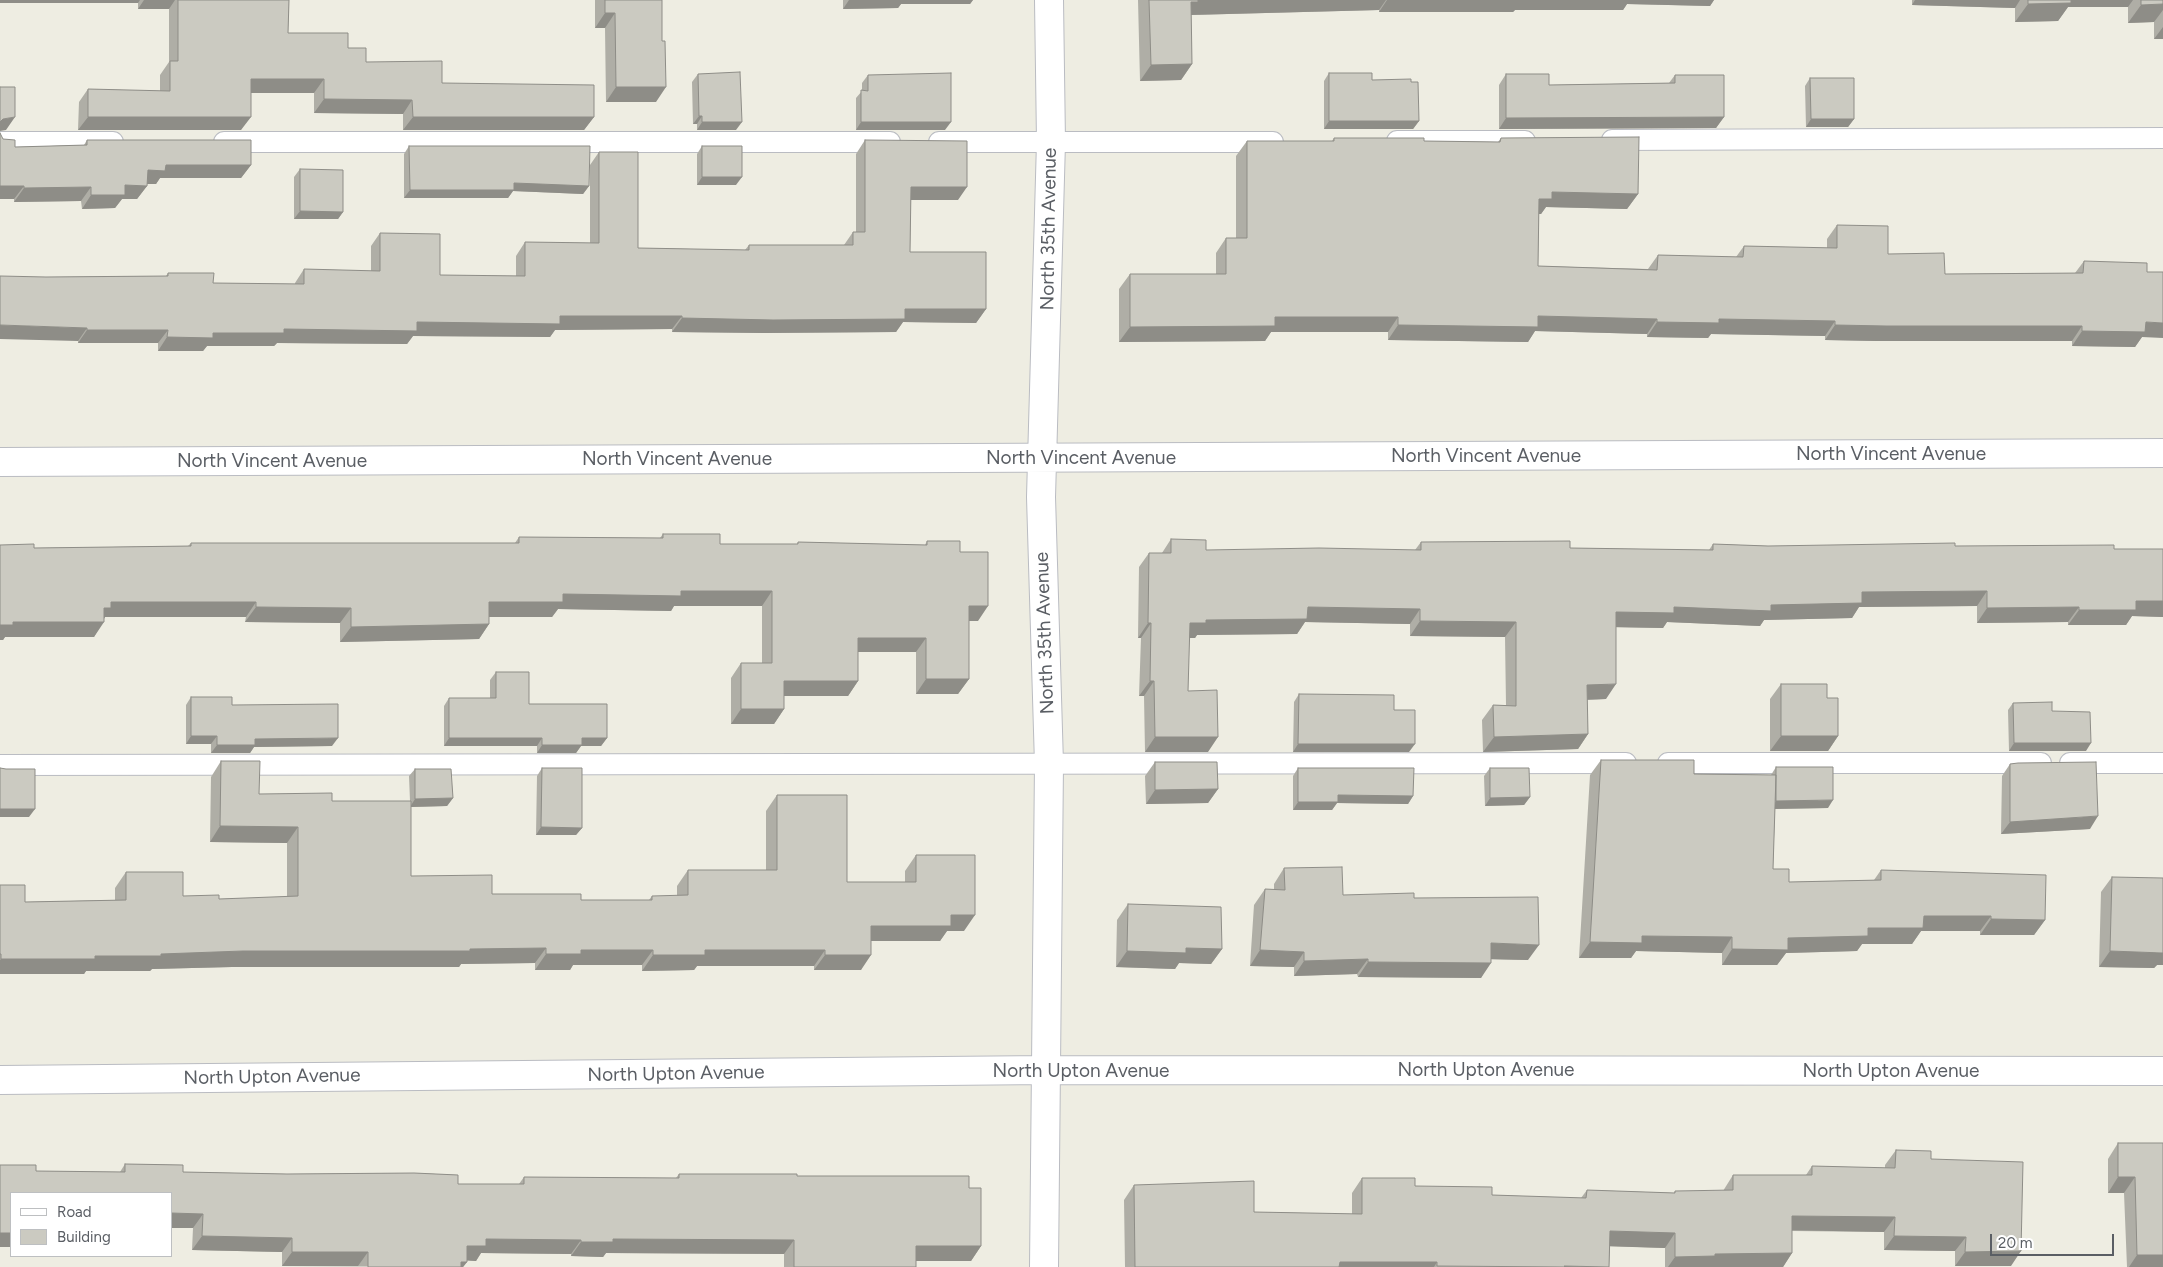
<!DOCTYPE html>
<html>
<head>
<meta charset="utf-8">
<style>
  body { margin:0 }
  #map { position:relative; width:2163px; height:1267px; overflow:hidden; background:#eeede2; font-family:Figtree,sans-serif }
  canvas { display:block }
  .legend { position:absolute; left:10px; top:1192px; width:162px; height:65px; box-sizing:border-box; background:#fff; border:1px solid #bdbfc1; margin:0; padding:6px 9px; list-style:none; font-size:15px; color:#5a5e64 }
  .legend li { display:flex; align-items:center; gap:10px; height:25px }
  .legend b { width:25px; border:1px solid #bdbfc1 }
  .scale { position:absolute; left:1990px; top:1234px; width:124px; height:22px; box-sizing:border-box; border:2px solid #5a5e64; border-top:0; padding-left:6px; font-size:15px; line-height:18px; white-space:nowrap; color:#5a5e64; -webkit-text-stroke:4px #fff; paint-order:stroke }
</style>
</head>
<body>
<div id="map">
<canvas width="2163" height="1267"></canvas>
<ul class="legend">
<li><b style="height:6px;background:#fff"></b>Road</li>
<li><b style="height:14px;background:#cbcac1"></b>Building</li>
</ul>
<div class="scale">20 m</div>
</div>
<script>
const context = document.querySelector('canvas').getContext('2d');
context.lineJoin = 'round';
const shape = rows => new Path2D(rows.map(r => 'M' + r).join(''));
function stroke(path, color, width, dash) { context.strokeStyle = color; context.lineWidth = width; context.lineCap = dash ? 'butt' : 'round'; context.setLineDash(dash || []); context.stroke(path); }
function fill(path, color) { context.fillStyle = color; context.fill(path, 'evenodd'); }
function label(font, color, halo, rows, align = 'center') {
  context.font = font + ' Figtree,sans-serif'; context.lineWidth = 5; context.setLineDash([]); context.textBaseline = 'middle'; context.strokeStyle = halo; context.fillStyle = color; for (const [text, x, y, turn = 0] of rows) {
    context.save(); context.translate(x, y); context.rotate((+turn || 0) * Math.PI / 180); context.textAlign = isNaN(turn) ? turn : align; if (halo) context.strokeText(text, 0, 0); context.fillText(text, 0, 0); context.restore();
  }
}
const lane = shape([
  [1612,140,2163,138],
  [1397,141,1525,141],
  [0,142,113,142],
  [224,142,890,142],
  [939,142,1273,142],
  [1668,763,2041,763],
  [2070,763,2163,763],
  [0,765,1626,763]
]);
const street = shape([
  [0,462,2163,453],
  [0,1080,1046,1070,2163,1071],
  [1044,1267,1049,764,1041,497,1051,142,1049,0]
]);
stroke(lane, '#babcc2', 22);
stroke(street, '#babcc2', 30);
stroke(lane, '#fff', 20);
stroke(street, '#fff', 28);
fill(shape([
  [0,0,289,0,288,33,348,48,366,62,442,83,594,117,584,130,403,130,403,114,314,113,314,93,251,93,241,130,78,130,79,102,88,89,160,91,160,75,169,62,169,9,138,9,138,3],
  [595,0,662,0,656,102,606,102,605,28,595,28],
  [843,0,973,0,970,4,901,4,898,8,843,9],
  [1138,0,1714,0,1710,6,1627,4,1623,10,1515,10,1513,12,1379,12,1379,10,1191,15,1192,64,1181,80,1140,81],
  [1912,0,2163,0,2163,39,2154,39,2154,22,2128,23,2128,7,2068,7,2058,21,2015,22,2015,8,1912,5],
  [1329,73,1372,80,1411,82,1419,121,1413,129,1324,129,1324,81],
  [698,74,736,130,697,130,697,124,693,124,692,82],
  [1506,74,1549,85,1669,83,1675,75,1724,117,1716,128,1499,129,1499,85],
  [868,75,945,130,856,130,856,98,862,91,862,83],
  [1810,78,1854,119,1848,127,1806,127,1805,86],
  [1334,138,1424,141,1498,142,1501,138,1638,194,1627,209,1546,207,1541,214,1539,214,1538,266,1648,269,1658,255,1736,257,1744,246,1827,248,1827,239,1837,225,1888,254,1945,274,2075,273,2084,261,2142,337,2135,347,2072,346,2072,341,1876,341,1825,340,1825,336,1711,334,1708,338,1647,337,1647,334,1535,331,1528,342,1388,340,1388,332,1271,332,1265,341,1119,342,1119,289,1130,274,1216,274,1216,253,1226,238,1236,238,1236,156,1247,141,1332,141],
  [3,139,15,147,84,145,87,140,251,165,241,178,160,178,156,184,147,184,147,186,137,199,122,199,115,208,82,209,81,201,14,202,14,199,0,199],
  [865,140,958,200,911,200,910,252,986,309,976,323,903,322,896,332,764,333,672,332,672,329,555,330,550,337,413,336,407,344,277,343,274,346,207,346,203,351,158,351,158,343,78,343,78,341,46,277,166,276,168,273,213,283,295,284,295,283,304,269,371,271,371,246,380,233,440,275,516,276,516,256,525,242,590,243,590,165,599,152,638,248,745,250,749,245,844,245,853,232,856,232,856,154],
  [409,146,589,186,583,194,513,191,508,198,404,198,404,154],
  [702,146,736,185,697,185,697,154],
  [300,169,343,212,338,219,294,219,294,177],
  [663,534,720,544,797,544,798,542,925,545,927,541,960,552,978,621,969,621,969,679,958,694,916,694,916,652,858,652,858,681,848,696,784,696,784,709,774,724,731,724,731,678,741,663,762,663,762,606,674,606,671,611,558,609,552,617,489,617,489,624,479,639,340,642,340,623,245,622,246,617,105,617,94,637,5,637,3,640,0,640,34,548,188,546,191,543,515,543,519,537,660,538],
  [1171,539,1206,550,1415,550,1421,542,1570,548,1709,550,1713,544,1768,546,1955,546,2114,549,2163,549,2163,617,2132,616,2126,625,2068,625,2068,622,1977,623,1977,606,1859,607,1852,618,1764,620,1760,626,1667,622,1663,628,1616,627,1606,699,1587,700,1588,734,1578,749,1483,752,1482,720,1493,705,1506,705,1505,637,1410,636,1410,624,1305,622,1297,634,1197,635,1195,638,1189,638,1188,691,1208,752,1145,752,1144,696,1139,696,1141,638,1138,638,1139,567,1149,553,1162,553],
  [496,672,529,704,607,738,601,746,581,746,576,753,537,753,537,746,444,746,444,706,449,698,490,698,490,680],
  [1781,684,1827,698,1838,736,1828,751,1770,751,1770,699],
  [1299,694,1394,710,1409,752,1293,752,1294,702],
  [191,697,232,705,332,746,254,747,250,753,211,753,211,744,186,744,186,705],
  [2013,703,2052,711,2086,751,2009,751,2008,710],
  [1601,760,1694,774,1771,775,1776,767,1828,808,1775,809,1773,869,1789,882,1874,880,1881,870,2045,920,2034,935,1980,935,1980,931,1921,931,1912,944,1862,944,1857,951,1786,953,1777,965,1722,965,1722,953,1636,951,1631,958,1579,958,1590,775],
  [221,761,259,794,332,801,410,801,409,776,415,769,453,798,447,806,411,807,411,876,492,894,581,900,649,900,652,896,677,896,677,886,688,870,766,870,766,811,777,795,847,882,905,882,905,871,916,855,964,931,947,931,940,941,871,941,861,970,814,970,814,966,731,965,697,966,694,970,642,971,642,965,573,965,570,970,535,970,535,963,461,964,459,967,232,967,152,969,150,971,86,971,84,974,0,974,0,885,25,902,115,900,115,888,126,872,183,896,219,899,287,897,287,843,210,842,211,777],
  [1155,762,1218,789,1208,803,1146,804,1145,776],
  [2010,764,2090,829,2001,834,2002,776],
  [542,768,582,828,576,835,536,835,537,776],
  [1298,768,1413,796,1408,804,1337,803,1332,810,1293,810,1293,776],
  [1490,768,1530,797,1524,805,1485,806,1484,776],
  [1284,868,1343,895,1414,898,1528,960,1491,959,1481,978,1358,977,1357,974,1294,976,1294,967,1250,966,1254,905,1265,889,1274,890,1274,884],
  [2112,877,2163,965,2157,965,2154,968,2099,967,2101,892],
  [1128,904,1222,949,1211,964,1179,963,1175,969,1116,967,1117,920],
  [2118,1143,2163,1143,2163,1267,2127,1267,2124,1193,2108,1193,2108,1159],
  [1896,1150,1931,1159,2011,1266,1955,1266,1955,1251,1884,1250,1884,1232,1792,1231,1792,1253,1783,1267,1665,1267,1665,1248,1610,1246,1609,1267,1125,1267,1124,1200,1134,1185,1254,1212,1352,1214,1352,1193,1362,1178,1415,1186,1492,1195,1581,1198,1587,1190,1674,1193,1675,1191,1723,1191,1733,1175,1806,1175,1812,1166,1885,1168,1885,1165],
  [125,1164,183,1165,183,1172,287,1174,414,1173,458,1175,458,1184,519,1184,524,1177,676,1178,679,1174,797,1174,797,1176,969,1176,969,1188,981,1188,981,1246,971,1261,916,1261,916,1267,784,1267,784,1254,606,1253,603,1257,571,1256,571,1254,481,1253,476,1261,467,1260,467,1262,463,1267,282,1266,282,1252,192,1250,193,1228,171,1228,171,1193,11,1193,11,1247,0,1247,0,1165,36,1165,36,1171,120,1172]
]), '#afaea6');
fill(shape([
  [0,0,140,0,138,3,0,3],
  [144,0,175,0,169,9,138,9],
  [849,0,973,0,970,4,901,4,898,8,843,9],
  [1198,0,1386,0,1379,10,1189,15,1191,2],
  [1387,0,1714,0,1710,6,1627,4,1623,10,1515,10,1513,12,1379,12],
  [1915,0,2020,0,2015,8,1912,5],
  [2063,0,2133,0,2128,7,2068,7,2058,21,2015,22,2028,4],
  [2163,4,2163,10,2154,22,2128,23,2141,5],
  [605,13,615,13,605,28,595,28],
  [2163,27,2163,39,2154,39],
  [1192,64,1181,80,1140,81,1151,65],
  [251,79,324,79,314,93,241,93],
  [616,87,666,87,656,102,606,102],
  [324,99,412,100,403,114,314,113],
  [699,116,702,116,697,124,693,124],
  [15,117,6,130,0,131,0,122,3,119],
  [88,117,251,117,241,130,78,130],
  [413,117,594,117,584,130,403,130],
  [1724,117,1716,128,1499,129,1506,118],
  [1811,119,1854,119,1848,127,1806,127],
  [1329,121,1419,121,1413,129,1324,129],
  [702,122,742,122,736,130,697,130],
  [861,122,951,122,945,130,856,130],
  [166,165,251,165,241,178,160,178,156,184,138,184,148,170],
  [702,177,742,177,736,185,697,185],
  [514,183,589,186,583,194,513,191,508,198,404,198,410,190],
  [125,185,147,186,137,199,122,199,115,208,82,209,91,195],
  [0,186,24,186,14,199,0,199],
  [91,187,81,201,14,202,24,188],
  [911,187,967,187,958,200,901,200],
  [1552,192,1638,194,1627,209,1546,207,1541,214,1529,214,1539,199],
  [300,211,343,212,338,219,294,219],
  [905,309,986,309,976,323,903,322,896,332,764,333,672,332,682,318],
  [560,316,682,316,672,329,555,330,550,337,413,336,407,344,277,343,274,346,207,346,203,351,158,351,167,337,213,333,417,322],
  [1538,316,1657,319,1647,334,1535,331,1528,342,1388,340,1398,325],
  [1275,317,1398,317,1388,332,1271,332,1265,341,1119,342,1130,327],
  [1719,319,1835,321,1825,336,1711,334,1708,338,1647,337,1657,322],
  [2146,322,2163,323,2163,338,2142,337,2135,347,2072,346,2082,331],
  [0,325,87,328,78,341,0,339],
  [1835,325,2082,326,2072,341,1876,341,1825,340],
  [87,330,168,330,158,343,78,343],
  [681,591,772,591,762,606,674,606,671,611,558,609,552,617,479,617,489,602,563,594],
  [1987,591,1977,606,1859,607,1852,618,1764,620,1760,626,1667,622,1663,628,1606,627,1616,612,1674,607,1771,605,1862,592],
  [2136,601,2163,601,2163,617,2132,616,2126,625,2068,625,2079,610],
  [111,602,256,602,246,617,105,617,102,622,104,622,94,637,5,637,3,640,0,640,0,625,13,622,104,608],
  [969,606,988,606,978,621,958,621],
  [256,607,351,608,340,623,245,622],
  [1308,607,1420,609,1410,624,1305,622,1297,634,1197,635,1195,638,1179,638,1190,623,1206,620],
  [2079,607,2068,622,1977,623,1987,608],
  [1420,621,1516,622,1505,637,1410,636],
  [1148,623,1151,623,1141,638,1138,638],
  [489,624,479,639,340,642,351,627],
  [858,638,926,638,916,652,848,652],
  [926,679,969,679,958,694,916,694],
  [784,681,858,681,848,696,774,696],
  [1150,681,1154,681,1144,696,1139,696],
  [1616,684,1606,699,1577,700,1587,685],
  [741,709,784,709,774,724,731,724],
  [1588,734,1578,749,1483,752,1494,737],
  [191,736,217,736,211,744,186,744],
  [1781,736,1838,736,1828,751,1770,751],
  [1155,737,1218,737,1208,752,1145,752],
  [338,738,332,746,254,747,250,753,211,753,217,745,255,739],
  [449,738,542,738,537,746,444,746],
  [582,738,607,738,601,746,581,746,576,753,537,753,542,745],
  [2014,743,2091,743,2086,751,2009,751],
  [1298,744,1415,744,1409,752,1293,752],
  [1218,789,1208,803,1146,804,1155,790],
  [1338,795,1413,796,1408,804,1337,803,1332,810,1293,810,1298,802],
  [1530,797,1524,805,1485,806,1490,798],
  [453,798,447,806,410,807,415,799],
  [1833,800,1828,808,1770,809,1776,801],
  [0,809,35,809,29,817,0,817],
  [2098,816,2090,829,2001,834,2010,822],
  [220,826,298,827,287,843,210,842],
  [541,827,582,828,576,835,536,835],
  [951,915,975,915,964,931,947,931,940,941,861,941,871,926],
  [1924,916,1991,916,1980,931,1921,931,1912,944,1862,944,1857,951,1786,953,1777,965,1722,965,1732,949,1788,938,1868,928],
  [1991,919,2045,920,2034,935,1980,935],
  [1642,936,1732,937,1722,953,1636,951,1631,958,1579,958,1590,942],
  [1491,943,1539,945,1528,960,1480,959],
  [546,948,535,963,461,964,459,967,232,967,152,969,150,971,86,971,84,974,0,974,0,960,1,959,243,951],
  [1186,948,1222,949,1211,964,1179,963,1175,969,1116,967,1127,951],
  [581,950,653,950,642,965,573,965,570,970,535,970,546,954],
  [705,950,825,950,814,966,697,966,694,970,642,971,653,955],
  [1260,950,1304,952,1294,967,1250,966],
  [2110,951,2163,953,2163,965,2157,965,2154,968,2099,967],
  [825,955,871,955,861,970,814,970],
  [1368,959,1357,974,1294,976,1304,961],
  [1368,962,1491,963,1481,978,1358,977],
  [2118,1177,2135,1177,2124,1193,2108,1193],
  [171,1213,203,1214,193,1228,171,1228],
  [1792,1216,1895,1217,1884,1232,1782,1230],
  [1610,1231,1675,1233,1665,1248,1600,1246],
  [0,1233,11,1233,11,1247,0,1247],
  [202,1236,292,1238,282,1252,192,1250],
  [1894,1236,1966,1237,1955,1251,1884,1250],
  [486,1239,581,1240,571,1254,481,1253,476,1261,457,1260,467,1246],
  [613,1239,794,1240,784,1254,606,1253,603,1257,571,1256,581,1242],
  [916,1246,981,1246,971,1261,906,1261],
  [2021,1251,2011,1266,1955,1266,1965,1252],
  [292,1252,368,1252,358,1266,282,1266],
  [1792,1253,1783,1267,1668,1267,1675,1257,1715,1254],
  [2137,1255,2163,1255,2163,1267,2129,1267],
  [461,1262,467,1262,463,1267,458,1267],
  [1340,1262,1437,1262,1434,1267,1336,1267],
  [1564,1266,1602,1267,1563,1267]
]), '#8e8d87');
const building = shape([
  [178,0,289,0,288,33,348,33,348,48,366,48,366,62,442,61,442,83,594,85,594,117,413,117,412,100,324,99,324,79,251,79,251,117,88,117,88,89,170,91,170,61,178,61,178,0],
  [605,0,662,0,662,41,665,41,666,87,616,87,615,13,605,13,605,0],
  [1149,0,1198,0,1198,2,1191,2,1192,64,1151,65,1149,0],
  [2028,0,2071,0,2071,3,2028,4,2028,0],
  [2141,0,2163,0,2163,4,2141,5,2141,0],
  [740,72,742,122,702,122,702,116,699,116,698,74,740,72],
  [951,73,951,122,861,122,861,90,868,91,868,75,951,73],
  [1329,73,1372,73,1372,80,1411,79,1411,82,1418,82,1419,121,1329,121,1329,73],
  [1506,74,1549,74,1549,85,1675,83,1675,75,1724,75,1724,117,1506,118,1506,74],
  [1810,78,1854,78,1854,119,1811,119,1810,78],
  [0,87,15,87,15,117,3,119,0,122,0,87],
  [0,133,3,139,15,140,15,147,87,145,87,140,251,140,251,165,166,165,165,171,148,170,147,186,125,185,125,195,91,195,91,187,24,188,24,186,0,186,0,133],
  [1639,137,1638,194,1552,192,1552,199,1539,199,1538,266,1657,270,1658,255,1743,257,1744,246,1837,248,1837,225,1888,226,1888,254,1944,253,1945,274,2083,273,2084,261,2147,263,2147,272,2163,272,2163,323,2146,322,2145,332,2082,331,2082,326,1886,326,1835,325,1835,321,1719,319,1719,323,1657,322,1657,319,1538,316,1538,327,1398,325,1398,317,1275,317,1275,326,1130,327,1130,274,1226,274,1226,238,1247,238,1247,141,1334,141,1334,138,1424,138,1424,141,1500,142,1501,138,1639,137],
  [865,140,967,141,967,187,911,187,910,252,986,252,986,309,905,309,905,319,773,320,682,318,682,316,560,316,560,324,417,322,417,331,284,329,284,333,213,333,213,338,167,337,168,330,87,330,87,328,0,325,0,276,46,277,168,276,168,273,214,273,213,283,304,284,304,269,380,271,380,233,440,234,440,275,525,276,525,242,599,243,599,152,638,152,638,248,749,250,749,245,853,245,853,232,865,232,865,140],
  [409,146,590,146,589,186,514,183,514,190,410,190,409,146],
  [702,146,742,146,742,177,702,177,702,146],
  [300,169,343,170,343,212,300,211,300,169],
  [663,534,720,534,720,544,798,544,798,542,927,545,927,541,960,541,960,552,988,552,988,606,969,606,969,679,926,679,926,638,858,638,858,681,784,681,784,709,741,709,741,663,772,663,772,591,681,591,681,596,563,594,563,602,489,602,489,624,351,627,351,608,256,607,256,602,111,602,111,608,104,608,104,622,13,622,13,625,0,625,0,545,34,544,34,548,191,546,191,543,519,543,519,537,663,538,663,534],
  [1171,539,1206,540,1206,550,1319,548,1421,550,1421,542,1570,541,1570,548,1713,550,1713,544,1768,546,1955,543,1955,546,2114,545,2114,549,2163,549,2163,601,2136,601,2136,610,2079,610,2079,607,1987,608,1987,591,1862,592,1862,603,1771,605,1771,611,1674,607,1674,613,1616,612,1616,684,1587,685,1588,734,1494,737,1493,705,1516,706,1516,622,1420,621,1420,609,1308,607,1307,619,1206,620,1206,623,1190,623,1188,691,1217,690,1218,737,1155,737,1154,681,1150,681,1151,623,1148,623,1149,553,1171,553,1171,539],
  [496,672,529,672,529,704,607,704,607,738,582,738,582,745,542,745,542,738,449,738,449,698,496,698,496,672],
  [1781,684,1827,684,1827,698,1838,698,1838,736,1781,736,1781,684],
  [1299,694,1394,695,1394,710,1415,710,1415,744,1298,744,1299,694],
  [191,697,232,697,232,705,338,704,338,738,255,739,255,745,217,745,217,736,191,736,191,697],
  [2052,702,2052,711,2090,712,2091,743,2014,743,2013,703,2052,702],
  [1601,760,1694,760,1694,774,1776,775,1773,869,1789,869,1789,882,1881,880,1881,870,2046,875,2045,920,1991,919,1991,916,1924,916,1923,928,1868,928,1868,936,1788,938,1788,950,1732,949,1732,937,1642,936,1642,943,1590,942,1601,760],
  [221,761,260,761,259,794,332,793,332,801,411,801,411,876,492,875,492,894,581,894,581,900,652,900,652,896,688,895,688,870,777,870,777,795,847,795,847,882,916,882,916,855,975,855,975,915,951,915,951,926,871,926,871,955,825,955,825,950,705,950,705,955,653,955,653,950,581,950,581,954,546,954,546,948,470,949,470,951,243,951,161,954,161,956,95,956,95,959,1,959,1,954,0,954,0,885,25,885,25,902,126,900,126,872,183,872,183,896,219,895,219,899,298,896,298,827,220,826,221,761],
  [1155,762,1217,762,1218,789,1155,790,1155,762],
  [2096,762,2098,816,2010,822,2010,764,2018,763,2096,762],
  [1776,767,1833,767,1833,800,1776,801,1776,767],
  [0,768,6,769,35,769,35,809,0,809,0,768],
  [542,768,582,768,582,828,541,827,542,768],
  [1298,768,1414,768,1413,796,1338,795,1338,802,1298,802,1298,768],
  [1490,768,1529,768,1530,797,1490,798,1490,768],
  [415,769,451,769,453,798,415,799,415,769],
  [1342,867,1343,895,1414,893,1414,898,1538,897,1539,945,1491,943,1491,963,1368,962,1368,959,1304,961,1304,952,1260,950,1265,889,1285,890,1284,868,1342,867],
  [2112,877,2163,878,2163,953,2110,951,2112,877],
  [1128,904,1221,907,1222,949,1186,948,1186,953,1127,951,1128,904],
  [2118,1143,2163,1143,2163,1255,2137,1255,2135,1177,2118,1177,2118,1143],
  [1896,1150,1931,1151,1931,1159,2023,1162,2021,1251,1965,1252,1966,1237,1894,1236,1895,1217,1792,1216,1792,1253,1715,1254,1715,1256,1675,1257,1675,1233,1610,1231,1609,1267,1564,1266,1565,1267,1437,1266,1437,1262,1340,1262,1339,1267,1135,1267,1134,1185,1254,1181,1254,1212,1362,1214,1362,1178,1415,1178,1415,1186,1492,1187,1492,1195,1586,1198,1587,1190,1675,1193,1675,1191,1733,1190,1733,1175,1812,1175,1812,1166,1895,1168,1896,1150],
  [125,1164,183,1165,183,1172,287,1174,414,1173,458,1175,458,1184,524,1184,524,1177,679,1178,679,1174,797,1174,797,1176,969,1176,969,1188,981,1188,981,1246,916,1246,916,1267,794,1267,794,1240,613,1239,613,1242,581,1242,581,1240,486,1239,486,1246,467,1246,467,1262,461,1262,461,1267,368,1267,368,1252,292,1252,292,1238,202,1236,203,1214,171,1213,171,1193,11,1193,11,1233,0,1233,0,1165,36,1165,36,1171,125,1172,125,1164]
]);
fill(building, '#cbcac1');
stroke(building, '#8e8d87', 1);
label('19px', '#5a5e64', '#fff', [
  ["North 35th Avenue",1049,229,-89],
  ["North Vincent Avenue",1891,454],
  ["North Vincent Avenue",1486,456],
  ["North Vincent Avenue",1081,458],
  ["North Vincent Avenue",677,459],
  ["North Vincent Avenue",272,461],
  ["North 35th Avenue",1045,633,-92],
  ["North Upton Avenue",1486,1070],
  ["North Upton Avenue",1081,1071],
  ["North Upton Avenue",1891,1071],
  ["North Upton Avenue",676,1074,-1],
  ["North Upton Avenue",272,1077,-1]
]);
</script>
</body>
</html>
